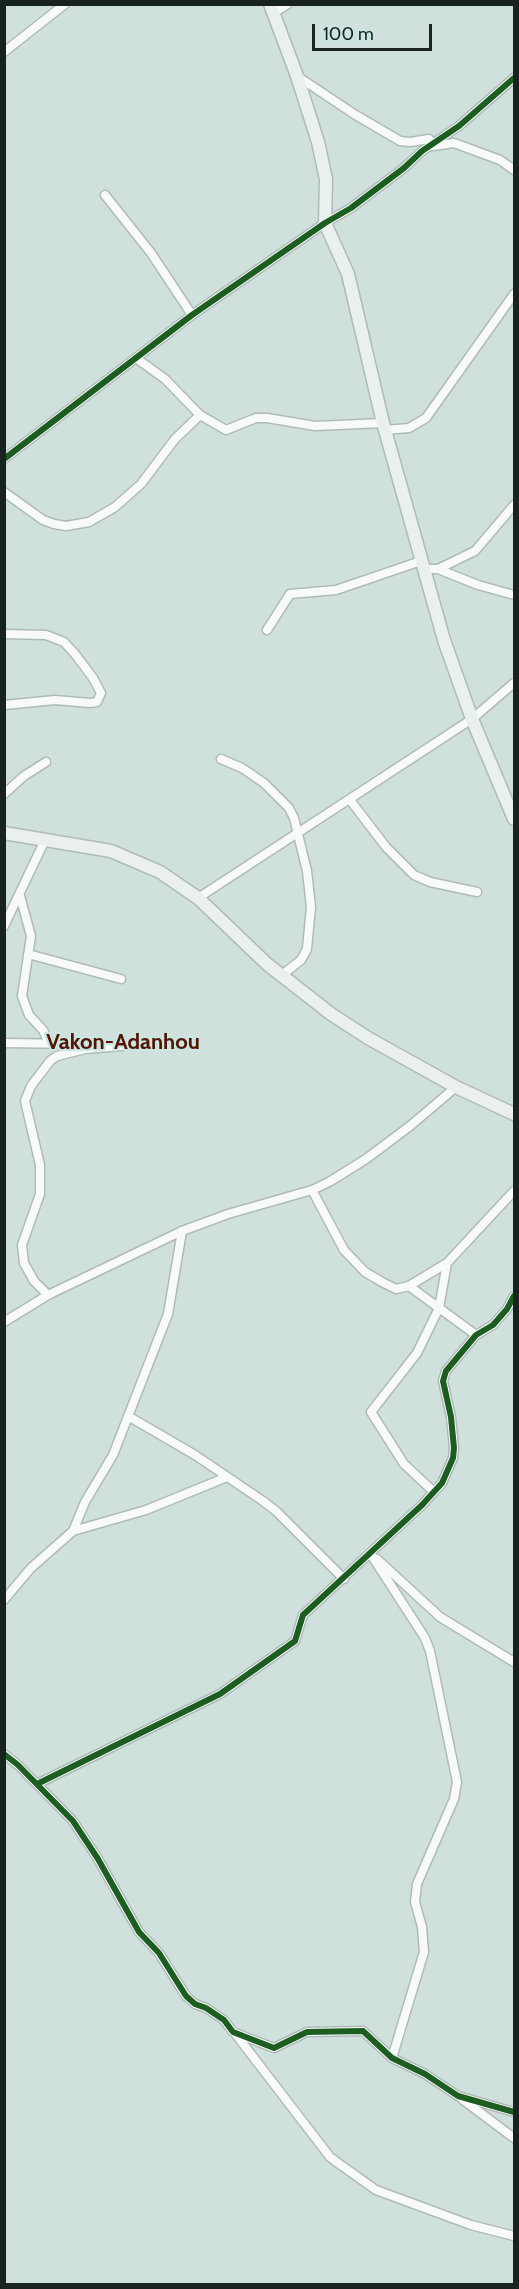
<!DOCTYPE html>
<html>
<head>
<meta charset="utf-8">
<style>
  body { margin:0 }
  #map { position:relative; width:519px; height:2289px; overflow:hidden; background:#d0e0dd; font-family:Cabin,sans-serif }
  canvas { display:block }
  .frame { position:absolute; inset:0; border:6px solid #182221; pointer-events:none }
  .scale { position:absolute; left:312px; top:24px; width:120px; height:27px; box-sizing:border-box; border:3px solid #182221; border-top:0; padding-left:8px; font-size:18px; line-height:21px; white-space:nowrap; color:#182221; -webkit-text-stroke:4px #cae6e2; paint-order:stroke }
</style>
</head>
<body>
<div id="map">
<canvas width="519" height="2289"></canvas>
<div class="frame"></div>
<div class="scale">100 m</div>
</div>
<script>
const context = document.querySelector('canvas').getContext('2d');
context.lineJoin = 'round';
const shape = rows => new Path2D(rows.map(r => 'M' + r).join(''));
function stroke(path, color, width, dash) { context.strokeStyle = color; context.lineWidth = width; context.lineCap = dash ? 'butt' : 'round'; context.setLineDash(dash || []); context.stroke(path); }
function label(font, color, halo, rows, align = 'center') {
  context.font = font + ' Cabin,sans-serif'; context.lineWidth = 4.5; context.setLineDash([]); context.textBaseline = 'middle'; context.strokeStyle = halo; context.fillStyle = color; for (const [text, x, y, turn = 0] of rows) {
    context.save(); context.translate(x, y); context.rotate((+turn || 0) * Math.PI / 180); context.textAlign = isNaN(turn) ? turn : align; if (halo) context.strokeText(text, 0, 0); context.fillText(text, 0, 0); context.restore();
  }
}
const minor = shape([
  [273,13,288,4],
  [4,52,65,4],
  [297,76,354,114,400,141,410,142,429,139,433,146,454,143,500,160,514,170],
  [105,195,151,253,192,315],
  [136,358,165,379,200,415,226,430,256,418,267,418,315,426,383,423],
  [385,430,409,428,426,418,514,294],
  [4,459,192,315,325,223,351,208,404,168,422,151,459,126,514,78],
  [4,492,43,520,54,524,66,526,89,522,115,507,141,484,175,439,200,415],
  [424,569,438,569,475,551,514,505],
  [438,569,478,585,514,595],
  [267,630,290,594,336,590,421,561],
  [4,634,46,635,64,642,75,654,93,678,101,693,97,702,90,703,55,700,4,705],
  [221,759,242,768,264,783,289,808,294,818,307,871,311,907,307,949,301,960,282,975],
  [4,794,24,776,46,762],
  [350,800,386,847,414,875,430,882,477,892],
  [20,896,31,936,22,996,29,1015,43,1030,49,1043],
  [198,898,472,719,514,683],
  [4,926,45,840],
  [28,954,121,979],
  [4,1043,79,1044,88,1047],
  [312,1190,344,1250,365,1272,382,1282,396,1289,409,1286,447,1263],
  [409,1286,476,1335],
  [48,1295,34,1281,24,1263,22,1245,40,1194,40,1165,25,1101,31,1086,50,1061,57,1056,85,1049,122,1046],
  [4,1322,48,1295,182,1231,228,1214,312,1190,329,1182,366,1159,410,1126,456,1087],
  [128,1416,195,1455,263,1501,276,1511,344,1579],
  [434,1492,404,1464,371,1412,417,1353,439,1308,447,1263,514,1191],
  [73,1531,146,1510,227,1477],
  [370,1553,425,1638,430,1651,457,1782,454,1799,417,1884,415,1902,422,1927,424,1952,392,2058],
  [377,1559,440,1617,514,1662],
  [4,1600,31,1568,73,1531,85,1502,113,1455,168,1314,182,1231],
  [4,1754,18,1765,73,1821,98,1859,139,1932,159,1953,186,1996,195,2004,206,2008,224,2020,233,2032,274,2048,307,2032,363,2031,392,2058,425,2074,458,2096,514,2112],
  [37,1784,220,1694,295,1641,303,1615,422,1505,442,1483,453,1458,454,1448,451,1417,443,1381,446,1371,476,1335,493,1325,507,1309,514,1296],
  [234,2032,330,2157,338,2163,376,2190,471,2225,514,2236],
  [462,2099,514,2138]
]);
const secondary = shape([
  [270,4,297,76,318,142,326,179,325,223,348,274,383,423,444,640,472,719,514,819],
  [4,833,111,851,160,872,198,898,267,964,331,1014,368,1038,456,1087,514,1114]
]);
stroke(minor, '#afbbb9', 11);
stroke(secondary, '#afbbb9', 15);
stroke(minor, '#f8fafa', 8);
stroke(secondary, '#eaf0f0', 12);
stroke(shape([
  [4,459,192,315,325,223,351,208,404,168,422,151,459,126,514,78],
  [4,1754,18,1765,73,1821,98,1859,139,1932,159,1953,186,1996,195,2004,206,2008,224,2020,233,2032,274,2048,307,2032,363,2031,392,2058,425,2074,458,2096,514,2112],
  [37,1784,220,1694,295,1641,303,1615,422,1505,442,1483,453,1458,454,1448,451,1417,443,1381,446,1371,476,1335,493,1325,507,1309,514,1296]
]), '#1b5e20', 6);
label('bold 22px', '#561502', '#cae6e2', [
  ["Vakon-Adanhou",123,1043]
]);
</script>
</body>
</html>
